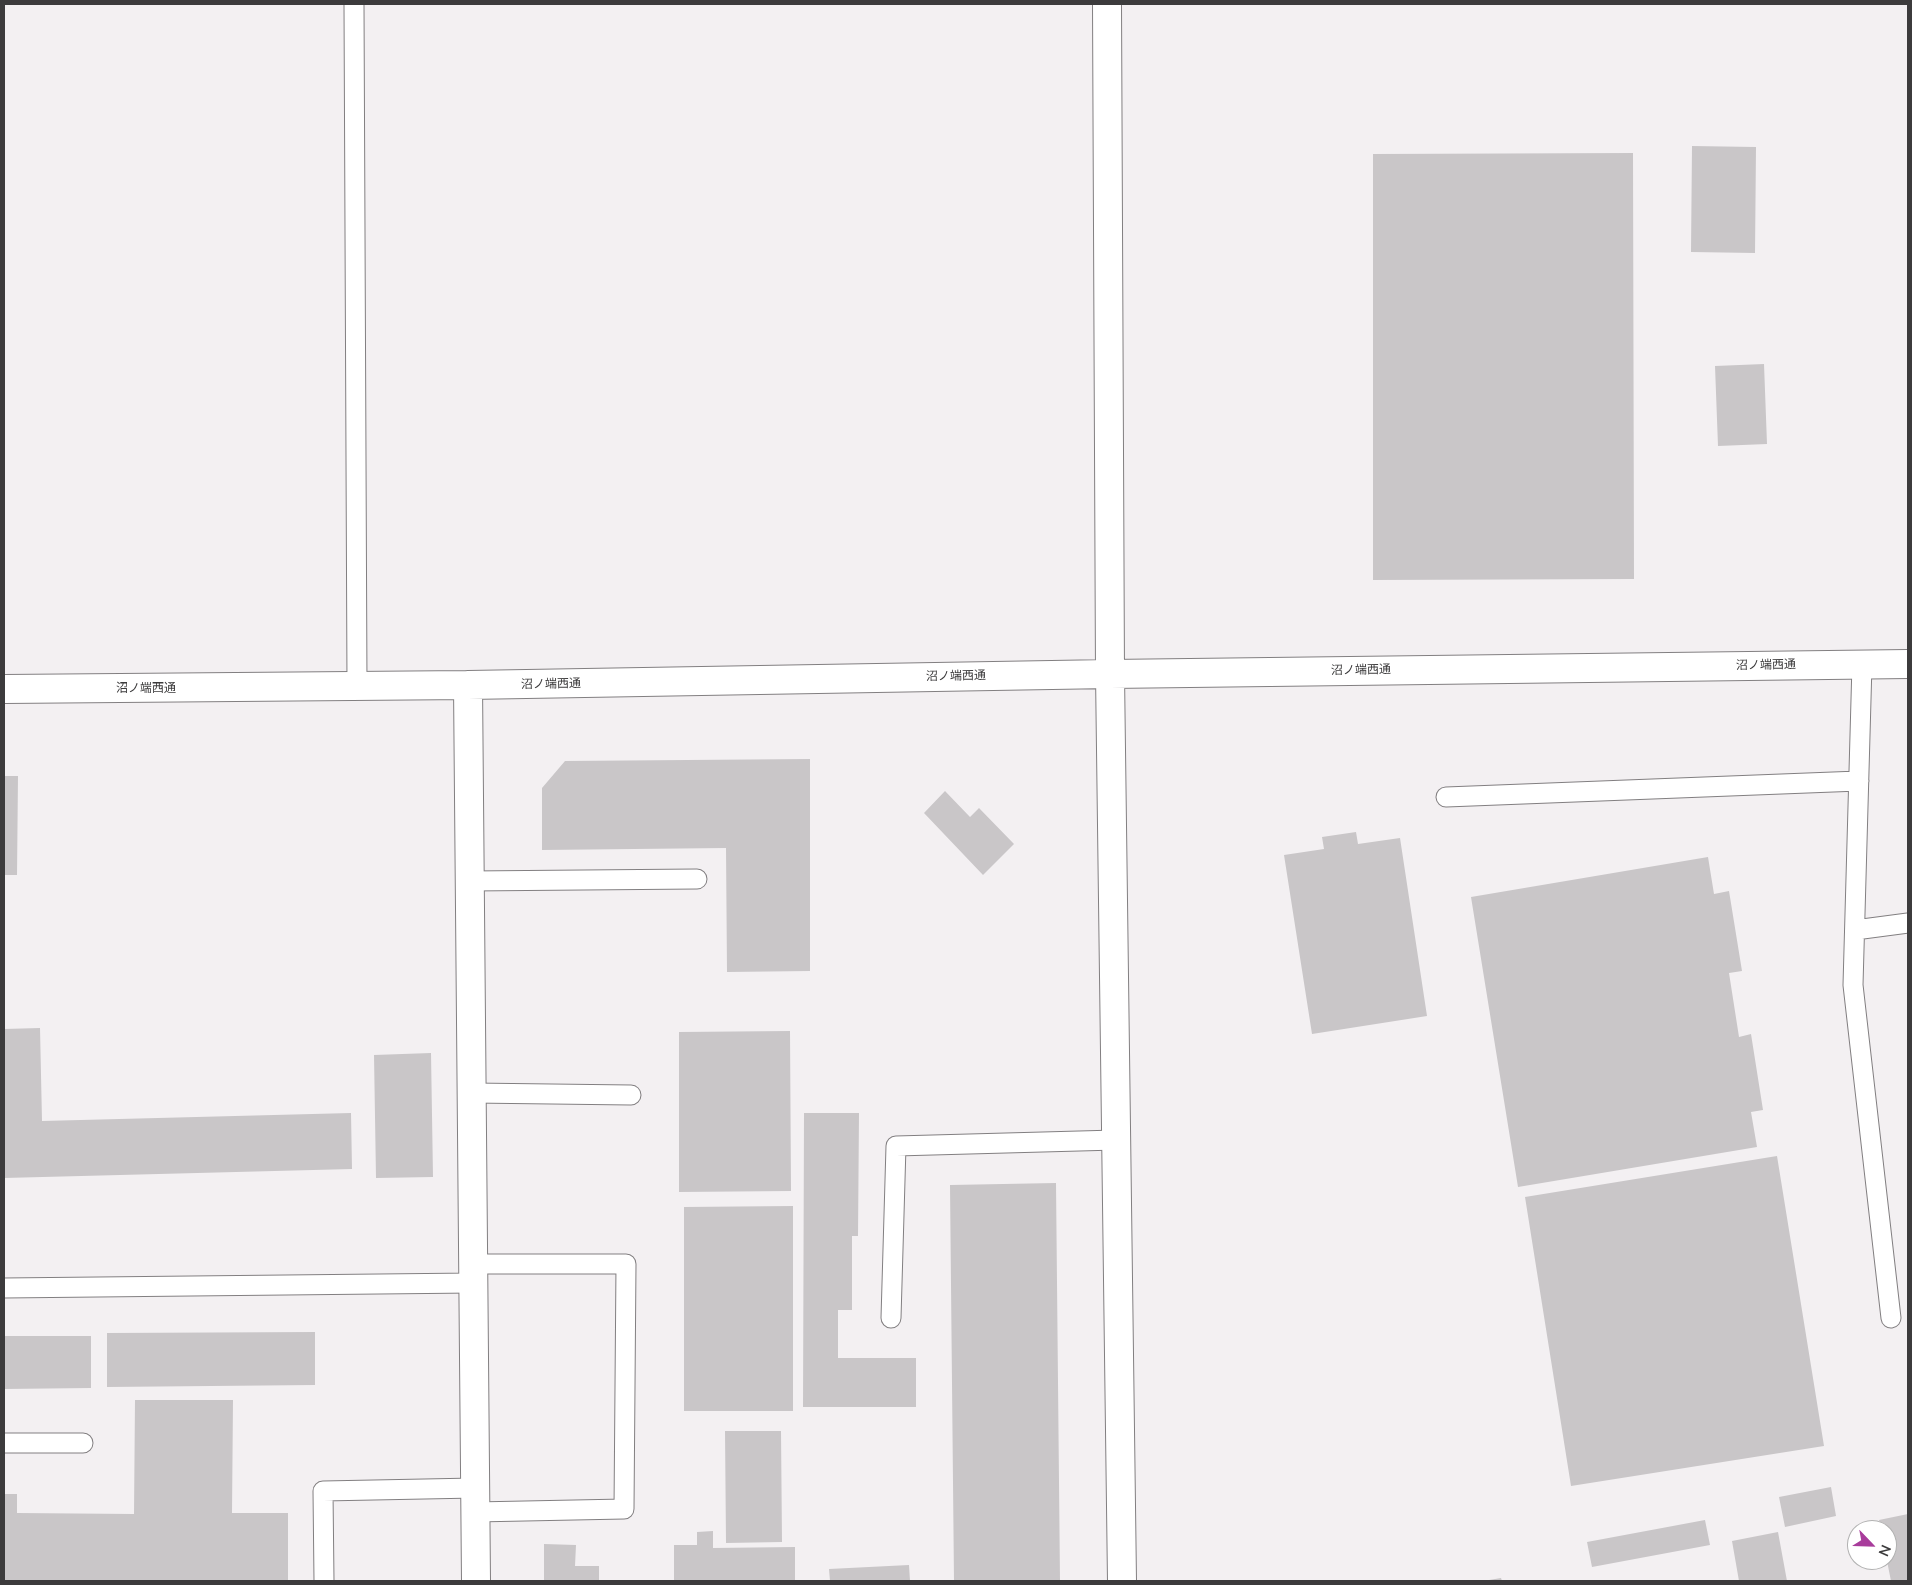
<!DOCTYPE html>
<html>
<head>
<meta charset="utf-8">
<style>
  body { margin:0 }
  #map { position:relative; width:1912px; height:1585px; overflow:hidden; background:#f3f0f2; font-family:Mulish,sans-serif }
  canvas { display:block }
  .frame { position:absolute; inset:0; border:5px solid #3c3b3c; pointer-events:none }
  .north { position:absolute; left:1847px; top:1520px; width:50px; height:50px; box-sizing:border-box; background:#fff; border:1px solid #b1b1b1; border-radius:50%; rotate:114deg; font-size:14px; font-weight:700; line-height:20px; text-align:center; color:#3c3b3c }
  .north::after { content:''; display:block; margin:auto; width:18px; height:22px; background:#a83c9b; clip-path:polygon(50% 0,100% 100%,50% 72%,0 100%) }
</style>
</head>
<body>
<div id="map">
<canvas width="1912" height="1585"></canvas>
<div class="frame"></div>
<div class="north">N</div>
</div>
<script>
const context = document.querySelector('canvas').getContext('2d');
context.lineJoin = 'round';
function fill(path, color) { context.fillStyle = color; context.fill(path, 'evenodd'); }
const shape = rows => new Path2D(rows.map(r => 'M' + r).join(''));
function stroke(path, color, width, dash) { context.strokeStyle = color; context.lineWidth = width; context.lineCap = dash ? 'butt' : 'round'; context.setLineDash(dash || []); context.stroke(path); }
function label(font, color, halo, rows, align = 'center') {
  context.font = font + ' Mulish,"Noto Sans JP",sans-serif'; context.lineWidth = 4; context.setLineDash([]); context.textBaseline = 'middle'; context.strokeStyle = halo; context.fillStyle = color; for (const [text, x, y, turn = 0] of rows) {
    context.save(); context.translate(x, y); context.rotate((+turn || 0) * Math.PI / 180); context.textAlign = isNaN(turn) ? turn : align; if (halo) context.strokeText(text, 0, 0); context.fillText(text, 0, 0); context.restore();
  }
}
fill(shape([
  [1692,146,1756,147,1755,253,1691,252],
  [1633,153,1634,579,1373,580,1373,154],
  [1764,364,1767,444,1718,446,1715,366],
  [810,759,810,971,727,972,726,848,542,850,542,788,565,761],
  [4,776,18,776,17,875,4,875],
  [945,791,970,817,979,808,1014,844,983,875,924,813],
  [1356,832,1358,844,1400,838,1427,1016,1312,1034,1284,855,1324,849,1322,837],
  [1708,857,1714,894,1729,891,1742,971,1729,973,1739,1037,1751,1034,1763,1110,1751,1112,1757,1147,1518,1187,1471,897],
  [40,1028,42,1121,351,1113,352,1169,4,1178,4,1029],
  [790,1031,791,1191,679,1192,679,1032],
  [431,1053,433,1177,376,1178,374,1055],
  [804,1113,859,1113,858,1236,852,1236,852,1310,838,1310,838,1358,916,1358,916,1407,803,1407],
  [1777,1156,1824,1446,1571,1486,1525,1197],
  [1056,1183,1060,1581,954,1581,950,1185],
  [793,1206,793,1411,684,1411,684,1207],
  [315,1332,315,1385,107,1387,107,1333],
  [4,1336,91,1336,91,1388,4,1389],
  [135,1400,233,1400,232,1513,288,1513,288,1581,4,1581,4,1494,17,1494,17,1513,134,1514],
  [725,1431,781,1431,782,1542,726,1543],
  [1831,1487,1836,1516,1785,1527,1779,1497],
  [1908,1514,1908,1581,1891,1581,1887,1561,1887,1530,1881,1530,1879,1520],
  [1705,1520,1710,1545,1592,1567,1587,1542],
  [713,1531,713,1548,795,1547,795,1581,674,1581,674,1545,697,1545,697,1532],
  [1778,1532,1787,1581,1739,1581,1732,1541],
  [544,1544,576,1545,575,1566,599,1566,599,1581,544,1581],
  [909,1565,910,1581,830,1581,829,1569],
  [1501,1578,1502,1581,1489,1581,1489,1580]
]), '#c9c6c8');
const service = shape([
  [354,4,357,686],
  [1862,664,1853,985,1891,1318],
  [1446,797,1859,781],
  [470,881,697,879],
  [1855,930,1908,923],
  [472,1093,631,1095],
  [473,1264,626,1264,624,1509,475,1512],
  [4,1288,473,1283],
  [891,1318,896,1146,1116,1140],
  [4,1443,83,1443],
  [324,1581,323,1491,475,1488]
]);
const minor = shape([
  [1107,4,1110,674,1122,1581],
  [468,685,476,1581],
  [4,689,468,685,1110,674,1908,664]
]);
stroke(service, '#827f81', 21);
stroke(minor, '#827f81', 30);
stroke(service, '#fff', 19);
stroke(minor, '#fff', 28);
label('12px', '#3c3b3c', '#fff', [
  ["沼ノ端西通",1766,665,-1],
  ["沼ノ端西通",1361,670,-1],
  ["沼ノ端西通",956,676,-1],
  ["沼ノ端西通",551,684,-1],
  ["沼ノ端西通",146,688]
]);
</script>
</body>
</html>
